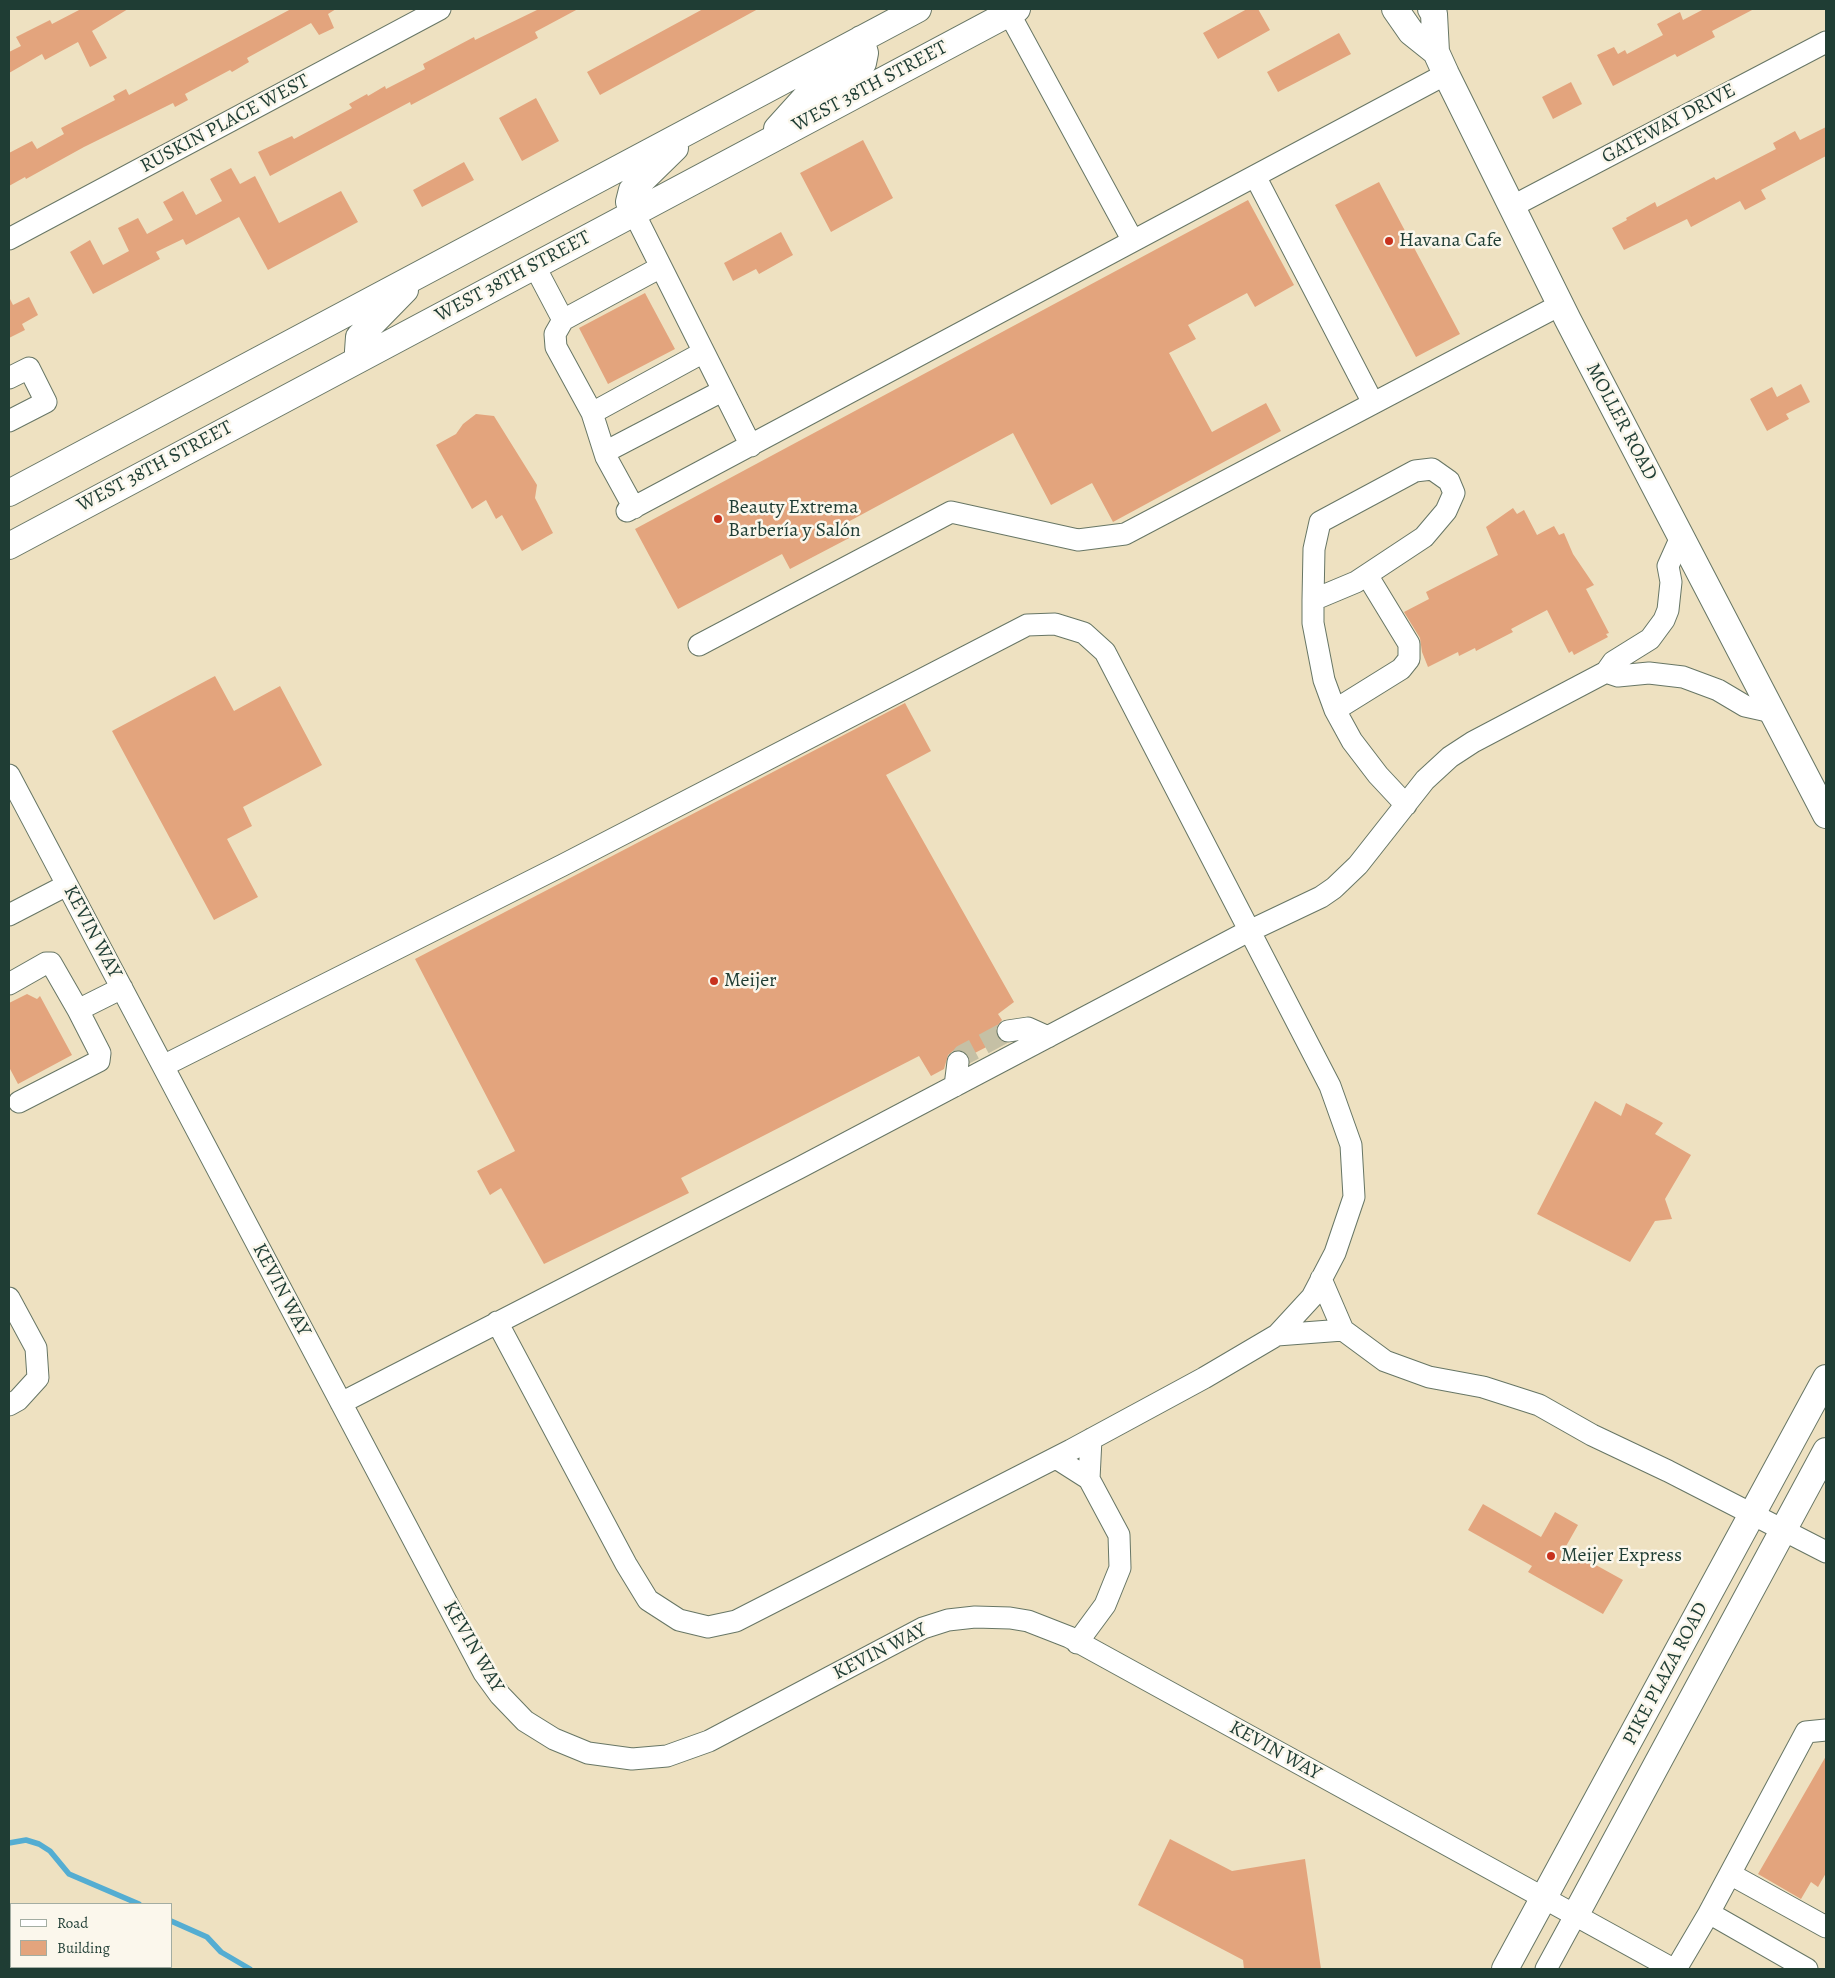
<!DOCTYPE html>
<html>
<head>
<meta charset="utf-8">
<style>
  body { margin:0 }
  #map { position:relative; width:1835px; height:1978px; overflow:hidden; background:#eee1c1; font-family:Alegreya,serif }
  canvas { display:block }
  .frame { position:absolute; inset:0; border:10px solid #1f3d34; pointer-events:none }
  .legend { position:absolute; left:10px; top:1903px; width:162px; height:65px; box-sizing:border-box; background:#fbf7ec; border:1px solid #a3ada2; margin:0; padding:6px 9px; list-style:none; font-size:15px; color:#1f3d34 }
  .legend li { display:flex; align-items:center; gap:10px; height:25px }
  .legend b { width:25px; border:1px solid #a3ada2 }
</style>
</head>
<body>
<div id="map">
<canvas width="1835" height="1978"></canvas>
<div class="frame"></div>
<ul class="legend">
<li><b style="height:6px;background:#fff"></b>Road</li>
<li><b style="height:14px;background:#e3a47d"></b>Building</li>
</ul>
</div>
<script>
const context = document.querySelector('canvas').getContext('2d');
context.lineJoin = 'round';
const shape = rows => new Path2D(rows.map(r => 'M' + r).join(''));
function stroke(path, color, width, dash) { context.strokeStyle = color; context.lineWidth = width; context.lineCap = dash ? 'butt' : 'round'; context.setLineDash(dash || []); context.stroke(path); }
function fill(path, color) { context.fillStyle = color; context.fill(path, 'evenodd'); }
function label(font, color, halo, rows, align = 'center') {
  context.font = font + ' Alegreya,serif'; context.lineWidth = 5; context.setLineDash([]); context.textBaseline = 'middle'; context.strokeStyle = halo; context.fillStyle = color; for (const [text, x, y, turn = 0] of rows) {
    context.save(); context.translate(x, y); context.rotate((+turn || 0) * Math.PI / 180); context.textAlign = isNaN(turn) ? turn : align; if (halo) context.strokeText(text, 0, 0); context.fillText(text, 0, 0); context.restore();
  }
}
stroke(shape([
  [9,1843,26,1840,39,1844,50,1851,69,1874,139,1904],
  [171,1921,207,1937,221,1952,250,1969]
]), '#54add2', 5.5);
fill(shape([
  [81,9,128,9,92,31,107,58,90,67,78,42,45,60,42,54,9,73,9,52,21,46,16,37,50,20,52,24],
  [291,9,336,9,328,14,334,28,319,35,311,23,247,58,249,62,232,72,230,70,185,94,188,100,175,107,173,103,84,147,26,179,25,177,9,186,9,153,32,141,37,149,64,134,61,128,115,100,113,96,126,89,129,95],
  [539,9,578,9,535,32,538,38,411,105,410,102,270,176,258,152,292,136,294,139,352,108,349,104,367,94,368,96,385,86,386,89,425,69,423,64,474,37,475,40],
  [703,9,758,9,600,95,587,72],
  [1247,9,1258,9,1270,30,1218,59,1203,33],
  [1704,9,1754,9,1712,31,1715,37,1677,57,1675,54,1613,86,1597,55,1614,47,1618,54,1625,50,1627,54,1663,35,1657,24,1680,12,1683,20],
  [1339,33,1351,54,1278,92,1267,72],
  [1571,82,1582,104,1553,119,1542,97],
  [536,98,559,141,522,161,499,118],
  [1826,127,1826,156,1761,190,1766,199,1745,210,1740,201,1691,227,1687,219,1624,250,1612,228,1627,220,1626,218,1655,202,1657,207,1714,177,1716,180,1776,149,1773,143,1795,131,1800,140],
  [863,140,893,198,831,232,800,173],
  [464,162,474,180,422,207,413,190],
  [231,168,240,184,255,176,279,223,341,191,358,222,268,270,239,217,186,245,183,239,156,252,160,259,93,294,70,252,90,240,103,265,129,251,118,228,138,218,147,234,173,220,163,202,183,191,196,215,222,201,210,179],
  [1379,182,1460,334,1416,357,1335,205],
  [1248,200,1294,285,1255,307,1247,293,1188,325,1196,339,1169,353,1212,432,1266,403,1281,431,1113,522,1092,483,1051,505,1013,433,846,523,853,536,790,569,782,554,678,609,635,529],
  [781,232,793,255,759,274,756,269,733,281,724,263],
  [645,293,675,349,608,384,579,328],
  [9,297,13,305,29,297,38,315,22,324,25,330,9,338],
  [1801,384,1810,402,1786,414,1789,419,1767,431,1750,399,1772,387,1777,397],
  [476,414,494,416,537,485,535,498,553,533,522,551,502,515,496,519,486,500,472,509,436,445,456,434,463,424],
  [1513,508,1517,514,1524,510,1537,535,1554,526,1559,535,1564,533,1573,554,1594,585,1586,589,1609,633,1606,634,1608,637,1574,655,1572,651,1569,653,1547,610,1511,629,1513,632,1476,651,1475,648,1459,656,1458,652,1428,667,1422,652,1420,638,1404,612,1429,599,1426,592,1498,555,1486,527],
  [215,676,234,711,280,686,322,765,243,807,252,826,227,839,258,897,214,920,112,731],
  [905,703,931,751,886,775,1014,1002,998,1014,1002,1020,997,1026,996,1032,1000,1040,969,1056,960,1050,953,1051,948,1055,944,1069,931,1076,919,1056,681,1178,689,1193,544,1264,501,1188,490,1195,477,1171,515,1151,415,959],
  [27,994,37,999,40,996,72,1055,18,1084,9,1067,9,1003],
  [1595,1101,1621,1116,1626,1103,1663,1123,1655,1134,1691,1155,1665,1199,1672,1219,1655,1221,1630,1262,1537,1214],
  [1483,1504,1541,1537,1555,1512,1578,1525,1565,1548,1623,1580,1603,1614,1528,1572,1532,1566,1468,1530],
  [1826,1756,1826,1873,1818,1887,1811,1882,1801,1899,1758,1874],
  [1170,1839,1232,1871,1305,1859,1321,1969,1244,1969,1243,1960,1138,1905]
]), '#e3a47d');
stroke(shape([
  [958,1062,963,1055,1008,1031]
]), '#c5c0a5', 21, [21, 11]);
const minor = shape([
  [1009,13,1133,241],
  [1255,176,1373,403],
  [1513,206,1826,42],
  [634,213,751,446],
  [9,239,440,9],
  [534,265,563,320,661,267],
  [563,320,555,334,556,347,592,413,606,457,634,508],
  [9,378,29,368,46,402,9,421],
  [592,413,702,353],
  [605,452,722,391],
  [627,511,1446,74],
  [1313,600,1356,582,1424,537,1446,511,1454,493,1449,481,1432,469,1415,471,1320,522,1314,549,1313,600,1313,623,1324,680,1335,710,1352,741,1378,775,1406,805],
  [699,645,951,512,1078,540,1125,534,1560,305],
  [1606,672,1618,676,1649,673,1683,677,1718,690,1745,706,1772,712],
  [1335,710,1401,669,1409,659,1409,644,1367,575],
  [9,775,484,1673,500,1695,525,1721,554,1739,588,1753,632,1759,667,1756,709,1741,923,1628,948,1620,975,1617,1010,1618,1028,1621,1069,1637,1673,1969],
  [9,915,67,885],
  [9,984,46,963,51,963,78,1010,122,988],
  [1008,1031,1028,1028,1048,1037],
  [163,1066,563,865,1027,625,1055,624,1084,633,1105,652,1330,1086,1351,1145,1354,1197,1335,1253,1312,1297,1277,1335,1204,1378,1071,1450,736,1621,708,1627,679,1620,648,1600,626,1564,497,1322],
  [955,1086,958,1062],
  [19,1102,99,1061,100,1053,78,1010],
  [9,1298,36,1348,38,1378,18,1400,9,1405],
  [1343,1330,1385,1361,1429,1377,1483,1387,1539,1405,1592,1435,1668,1471,1826,1552],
  [1277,1335,1343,1330,1321,1279],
  [341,1403,799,1168,1241,935,1321,897,1334,888,1358,865,1425,780,1450,757,1473,742,1606,672,1613,662,1650,639,1664,620,1668,610,1671,582,1668,566,1681,537],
  [1056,1458,1089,1479,1091,1439],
  [1077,1643,1105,1605,1120,1568,1119,1535,1089,1479],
  [1730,1874,1826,1927],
  [1546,1969,1576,1914],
  [1676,1969,1709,1913],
  [1807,1969,1709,1913,1806,1732,1826,1730]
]);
const major = shape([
  [1395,9,1411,32,1436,52],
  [1431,9,1434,14,1436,52,1446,74,1568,320,1826,815],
  [777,129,805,98,863,63,865,53,861,39],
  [634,213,629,202,632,190,675,148],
  [361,358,358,351,359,337,405,290],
  [9,493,918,9],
  [9,546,1017,9],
  [1576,1914,1826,1451],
  [1505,1969,1826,1378]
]);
stroke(minor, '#677665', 23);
stroke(major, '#677665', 28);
stroke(minor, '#fff', 21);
stroke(major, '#fff', 26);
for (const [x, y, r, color] of [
  [1389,241,5,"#c8321e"],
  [718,519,5,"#c8321e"],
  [714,981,5,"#c8321e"],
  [1551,1556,5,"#c8321e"]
]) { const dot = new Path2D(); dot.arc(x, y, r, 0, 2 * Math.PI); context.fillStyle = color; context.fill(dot); stroke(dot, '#fbf7ec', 2); }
label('20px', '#1f3d34', '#fbf7ec', [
  ["WEST 38TH STREET",870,87,-28],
  ["RUSKIN PLACE WEST",225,124,-28],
  ["GATEWAY DRIVE",1669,124,-28],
  ["WEST 38TH STREET",513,277,-28],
  ["MOLLER ROAD",1621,422,62],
  ["WEST 38TH STREET",155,467,-28],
  ["KEVIN WAY",92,932,62],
  ["KEVIN WAY",281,1290,62],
  ["KEVIN WAY",473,1647,60],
  ["KEVIN WAY",880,1652,-27],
  ["PIKE PLAZA ROAD",1666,1674,-62],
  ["KEVIN WAY",1275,1751,29]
]);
label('20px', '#1f3d34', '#fbf7ec', [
  ["Havana Cafe",1399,241],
  ["Beauty Extrema",728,508],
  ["Barbería y Salón",728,531],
  ["Meijer",724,981],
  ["Meijer Express",1561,1556]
], 'left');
</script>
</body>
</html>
